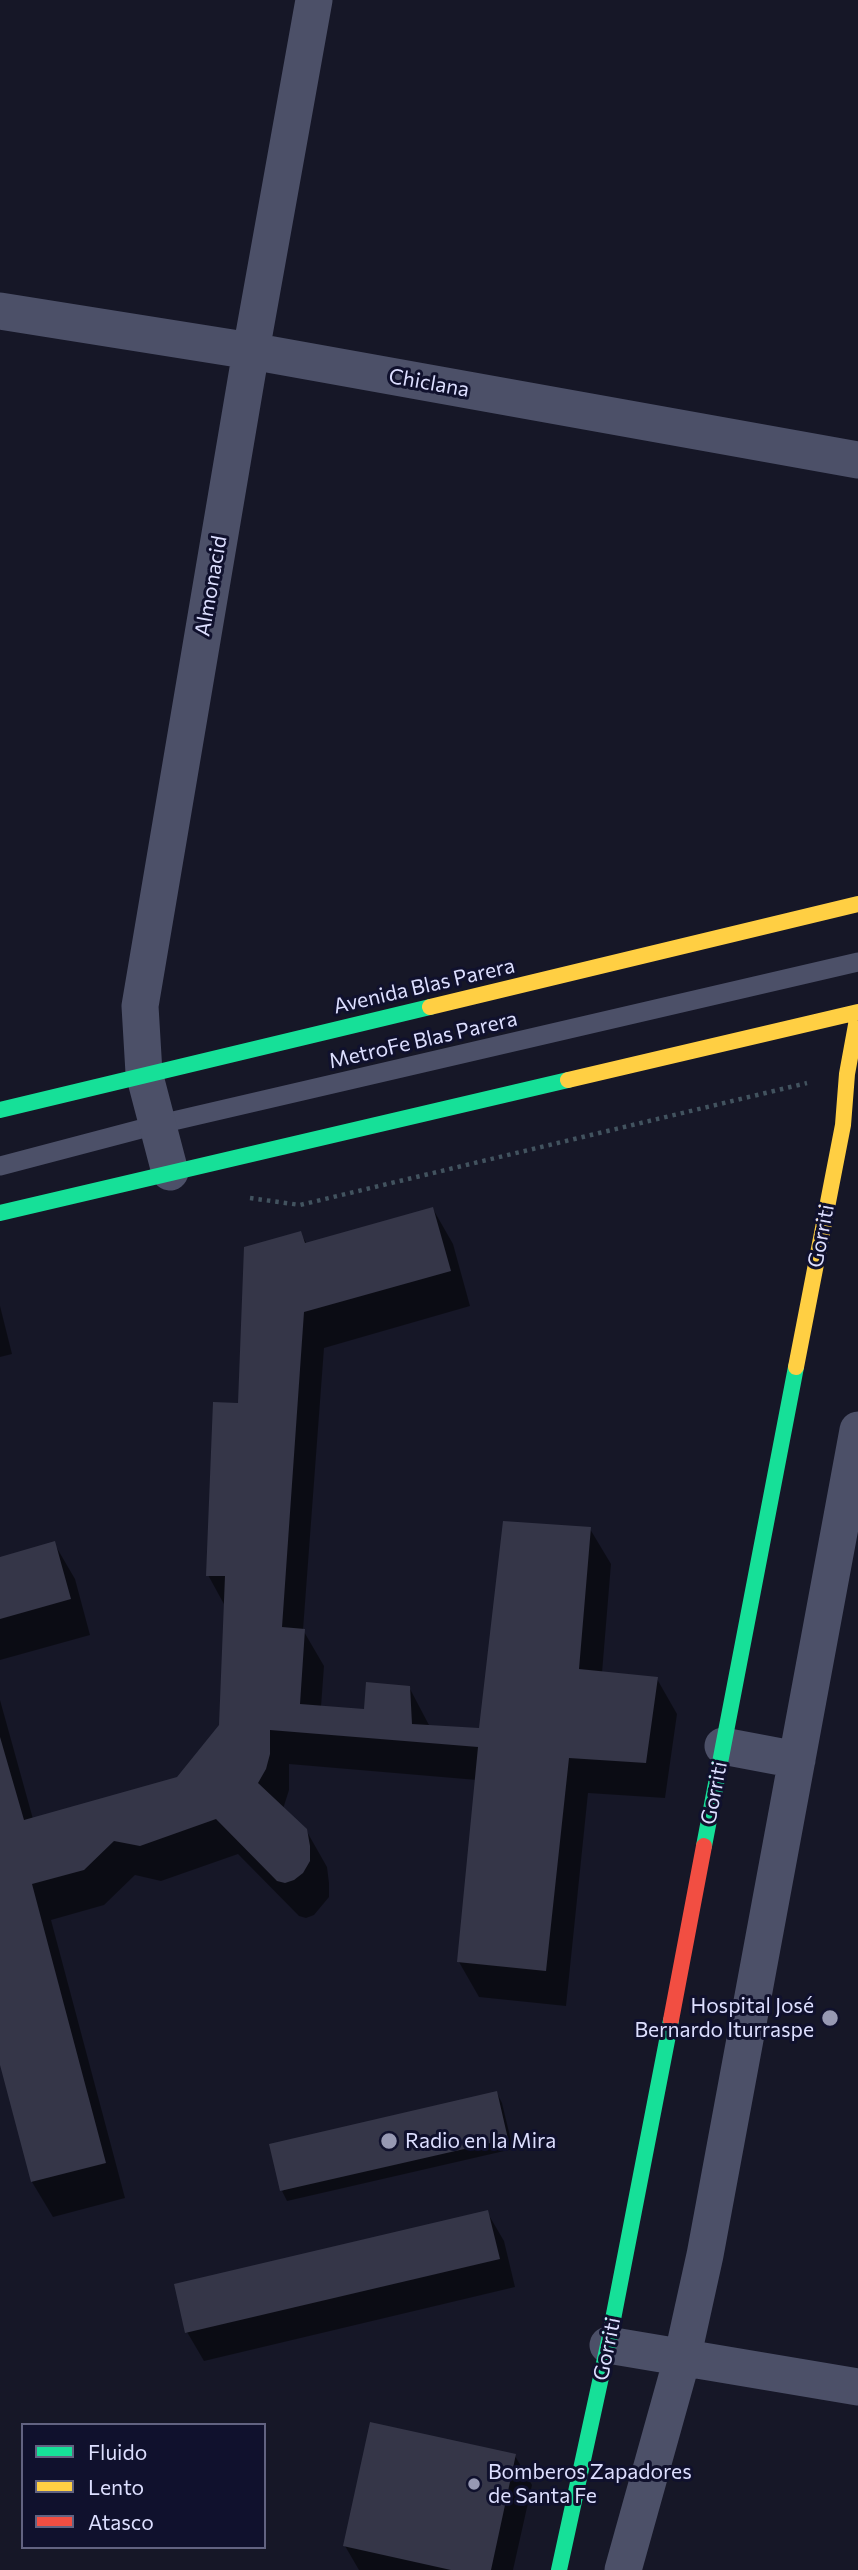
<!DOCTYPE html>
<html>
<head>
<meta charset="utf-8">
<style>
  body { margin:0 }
  #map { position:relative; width:858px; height:2570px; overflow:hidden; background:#161727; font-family:Commissioner,sans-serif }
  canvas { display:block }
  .legend { position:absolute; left:21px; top:2423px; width:245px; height:126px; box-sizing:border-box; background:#10112d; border:2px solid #626381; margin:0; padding:9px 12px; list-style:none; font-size:21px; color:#dddfff }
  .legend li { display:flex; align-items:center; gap:14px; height:35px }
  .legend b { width:35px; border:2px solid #626381 }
</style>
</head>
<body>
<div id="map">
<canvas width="858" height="2570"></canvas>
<ul class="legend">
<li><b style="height:9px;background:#16e098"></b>Fluido</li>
<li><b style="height:9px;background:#ffcf43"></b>Lento</li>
<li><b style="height:9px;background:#f24e42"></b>Atasco</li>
</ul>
</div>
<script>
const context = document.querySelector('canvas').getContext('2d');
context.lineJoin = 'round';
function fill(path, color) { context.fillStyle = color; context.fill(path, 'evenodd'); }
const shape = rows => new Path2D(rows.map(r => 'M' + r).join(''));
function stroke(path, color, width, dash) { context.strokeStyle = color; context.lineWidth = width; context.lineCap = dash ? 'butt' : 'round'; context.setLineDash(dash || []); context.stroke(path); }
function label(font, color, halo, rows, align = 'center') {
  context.font = font + ' Commissioner,sans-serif'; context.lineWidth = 6; context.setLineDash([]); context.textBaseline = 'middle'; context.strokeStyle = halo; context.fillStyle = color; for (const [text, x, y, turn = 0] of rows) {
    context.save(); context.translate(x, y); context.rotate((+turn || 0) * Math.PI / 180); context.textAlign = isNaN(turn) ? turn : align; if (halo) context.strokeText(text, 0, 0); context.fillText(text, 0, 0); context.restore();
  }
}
fill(shape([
  [433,1209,453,1244,470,1306,324,1348,303,1630,324,1666,321,1707,365,1710,409,1687,430,1727,481,1730,590,1529,611,1564,602,1673,657,1679,677,1714,665,1798,588,1793,566,2006,479,1997,459,1962,477,1780,289,1764,289,1790,283,1809,306,1830,327,1867,329,1883,329,1897,314,1915,306,1918,299,1916,238,1854,161,1881,135,1875,104,1905,51,1920,125,2198,53,2217,32,2182,0,2058,0,1700,33,1819,178,1779,220,1725,225,1606,208,1575,239,1405,300,1233,307,1244],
  [0,1306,12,1354,0,1357],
  [54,1543,75,1579,90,1635,0,1660,0,1558],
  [497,2093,502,2103,513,2149,287,2201,282,2191],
  [487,2212,504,2241,515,2287,204,2361,187,2332],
  [515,2456,532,2485,513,2570,359,2570,345,2546]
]), '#0007');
fill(shape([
  [433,1207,451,1271,304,1312,282,1627,305,1629,300,1704,364,1709,366,1682,410,1686,412,1724,479,1728,503,1521,591,1527,579,1669,658,1677,646,1763,569,1758,546,1971,457,1962,478,1747,270,1730,270,1754,266,1769,258,1783,307,1829,310,1846,310,1861,303,1873,294,1880,285,1883,277,1881,216,1819,140,1846,114,1841,84,1870,32,1884,106,2163,31,2182,0,2065,0,1737,24,1820,177,1777,219,1725,225,1576,206,1576,213,1402,238,1403,244,1247,301,1231,305,1243],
  [55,1541,71,1599,0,1619,0,1557],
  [497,2091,508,2139,280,2191,269,2144],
  [488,2210,500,2259,185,2333,174,2284],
  [370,2422,516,2454,491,2570,451,2570,343,2546]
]), '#353648');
stroke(shape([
  [250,1198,300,1205,807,1083]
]), '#42535f', 4.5, [3.5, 5]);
stroke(shape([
  [0,1166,156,1125,858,962]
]), '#4c5068', 19);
stroke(shape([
  [0,311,251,351,858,460],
  [170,1172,144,1073,140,1006,251,351,314,0],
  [723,1746,797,1760],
  [608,2345,858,2387],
  [623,2570,682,2359,705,2255,858,1430]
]), '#4c5068', 37);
stroke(shape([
  [0,1110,430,1007],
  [0,1213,568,1080],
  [704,1846,796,1367],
  [559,2570,608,2345,671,2020]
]), '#16e098', 16);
stroke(shape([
  [430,1007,858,904],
  [568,1080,858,1012],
  [796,1367,843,1125,847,1074,858,1014]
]), '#ffcf43', 16);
stroke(shape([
  [671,2020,704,1846]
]), '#f24e42', 16);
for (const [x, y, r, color] of [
  [830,2018,9,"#9799b3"],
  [389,2141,9,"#9799b3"],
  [474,2484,7,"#9799b3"]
]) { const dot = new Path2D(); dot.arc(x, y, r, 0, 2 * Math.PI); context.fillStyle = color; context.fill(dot); stroke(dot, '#10112d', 2.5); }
label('21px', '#dddfff', '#10112d', [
  ["Chiclana",429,383,10],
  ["Almonacid",211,586,-80],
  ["Avenida Blas Parera",424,986,-13],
  ["MetroFe Blas Parera",423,1040,-13],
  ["Gorriti",821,1236,-79],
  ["Gorriti",714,1793,-79],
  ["Gorriti",607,2349,-78]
]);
label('21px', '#dddfff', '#10112d', [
  ["Hospital José",814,2006,"right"],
  ["Bernardo Iturraspe",814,2030,"right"],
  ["Radio en la Mira",405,2141],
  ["Bomberos Zapadores",488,2472],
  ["de Santa Fe",488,2496]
], 'left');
</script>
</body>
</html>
